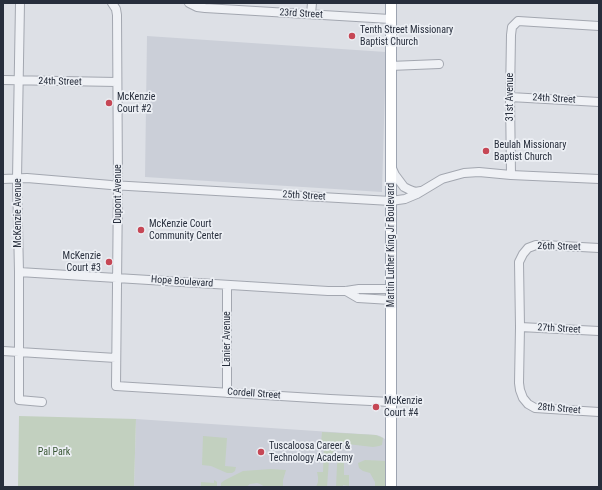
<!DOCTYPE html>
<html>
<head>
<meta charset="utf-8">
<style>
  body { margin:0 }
  #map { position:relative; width:602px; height:490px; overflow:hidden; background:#dde0e6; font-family:"Roboto Condensed",sans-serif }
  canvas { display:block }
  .frame { position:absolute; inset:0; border:4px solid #272e3c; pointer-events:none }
</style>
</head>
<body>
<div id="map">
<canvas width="602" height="490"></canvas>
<div class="frame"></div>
</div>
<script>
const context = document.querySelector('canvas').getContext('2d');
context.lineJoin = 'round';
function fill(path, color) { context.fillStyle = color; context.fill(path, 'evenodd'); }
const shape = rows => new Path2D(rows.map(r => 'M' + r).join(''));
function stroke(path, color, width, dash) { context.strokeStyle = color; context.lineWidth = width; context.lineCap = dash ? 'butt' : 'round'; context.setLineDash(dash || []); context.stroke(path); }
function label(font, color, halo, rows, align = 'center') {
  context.font = font + ' "Roboto Condensed",sans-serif'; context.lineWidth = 3.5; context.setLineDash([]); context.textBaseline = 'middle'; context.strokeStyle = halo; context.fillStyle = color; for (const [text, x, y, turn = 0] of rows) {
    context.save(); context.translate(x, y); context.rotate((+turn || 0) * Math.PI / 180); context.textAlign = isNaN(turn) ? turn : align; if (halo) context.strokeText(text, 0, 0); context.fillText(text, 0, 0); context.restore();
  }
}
fill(shape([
  [147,36,386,52,382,192,145,177],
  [136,419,376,435,380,436,385,439,387,443,387,487,134,487]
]), '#cbcfd8');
fill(shape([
  [19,416,136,419,134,487,18,487],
  [322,432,376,435,383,438,382,445,379,446,373,447,347,444,340,445,334,451,329,460,327,487,316,487,318,482,318,477,317,472,323,472,324,443,321,443],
  [203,436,227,438,225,466,236,467,235,471,232,473,227,473,211,466,202,465],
  [345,454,348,454,350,458,350,463,344,463,344,475,349,475,349,486,343,485,343,487,336,487,337,465,338,460,342,455],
  [365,460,387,461,387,487,375,487,375,482,370,473,363,471,359,468,358,463],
  [271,469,286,470,283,480,283,487,265,487,260,484,257,483,250,484,246,487,221,486,221,483,225,480,243,471],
  [214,480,217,482,217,487,201,487,201,482,214,483]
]), '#c2d0bf');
const minor = shape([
  [20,3,17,179,19,272,19,400,42,402],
  [112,3,116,9,117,15,118,185,116,386,330,399,391,402],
  [189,3,197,7,205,8,390,19],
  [311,14,312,3],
  [390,66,439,64],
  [3,80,117,82],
  [510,97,599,102],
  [391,166,395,175,404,187,410,190,415,192,421,191],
  [511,175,510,97,511,35,512,27,518,21,599,26],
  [3,179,27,178,111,185,391,201,405,199,417,194,442,179,464,173,479,172,511,175,599,179],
  [599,248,544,245,536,245,528,248,523,254,519,262,520,327,519,383,520,390,523,398,528,404,535,408,599,412],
  [19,272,328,291,346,291,359,289,391,289],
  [346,291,358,298,391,300],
  [520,327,599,331],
  [3,351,116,358],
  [227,393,227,285]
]);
const major = shape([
  [391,3,391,487]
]);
stroke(minor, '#a3a7b0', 10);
stroke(major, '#9da4b1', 12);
stroke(minor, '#eff1f5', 8);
stroke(major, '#fff', 10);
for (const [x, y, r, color] of [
  [352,36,4,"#c64755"],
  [109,103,4,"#c64755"],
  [486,151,4,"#c64755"],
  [141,230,4,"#c64755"],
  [109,262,4,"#c64755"],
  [376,407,4,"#c64755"],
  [261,452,4,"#c64755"]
]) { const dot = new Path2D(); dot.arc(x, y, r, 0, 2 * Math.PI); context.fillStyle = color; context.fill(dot); stroke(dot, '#eceff4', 1.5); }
label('10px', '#272e3c', '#eceff4', [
  ["23rd Street",301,14,3],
  ["24th Street",60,82,1],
  ["31st Avenue",510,97,-90],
  ["24th Street",554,99,3],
  ["Dupont Avenue",118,194,-90],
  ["25th Street",304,196,3],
  ["McKenzie Avenue",18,213,-90],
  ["Martin Luther King Jr Boulevard",391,245,-90],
  ["26th Street",559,247,1],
  ["Hope Boulevard",182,282,4],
  ["27th Street",559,329,3],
  ["Lanier Avenue",227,339,-90],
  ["Cordell Street",254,394,4],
  ["28th Street",559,409,5]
]);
label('10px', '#272e3c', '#eceff4', [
  ["Tenth Street Missionary",360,30],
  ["Baptist Church",360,42],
  ["McKenzie",117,97],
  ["Court #2",117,109],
  ["Beulah Missionary",494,145],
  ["Baptist Church",494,157],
  ["McKenzie Court",149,224],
  ["Community Center",149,236],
  ["McKenzie",101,256,"right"],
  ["Court #3",101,268,"right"],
  ["McKenzie",384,401],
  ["Court #4",384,413],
  ["Tuscaloosa Career &",269,446],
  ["Technology Academy",269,458]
], 'left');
label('10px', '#3a5735', '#eceff4', [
  ["Pal Park",54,452]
]);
</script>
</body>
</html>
